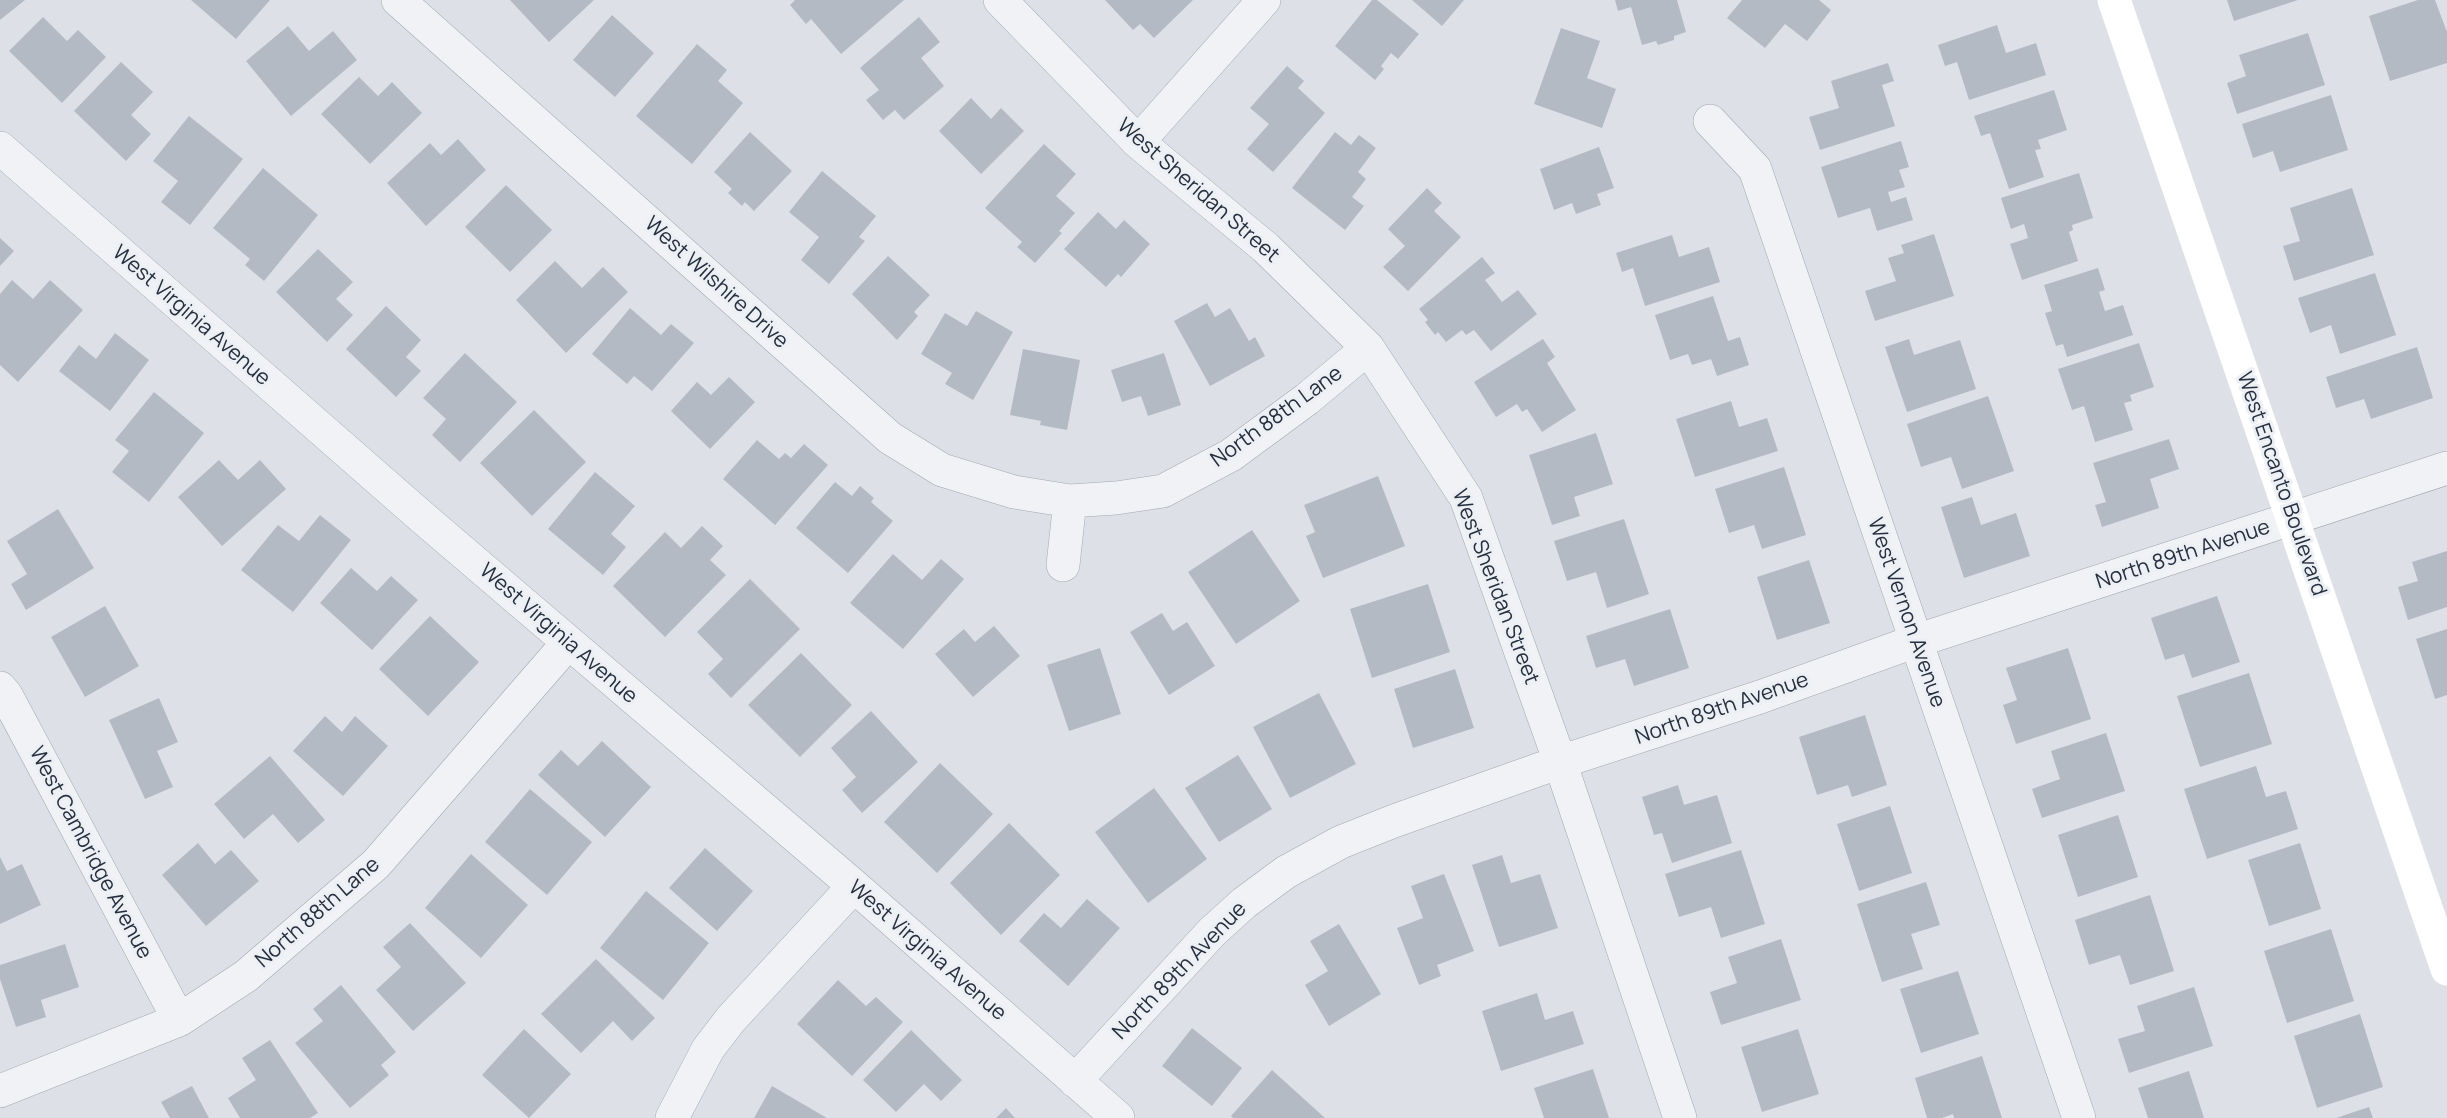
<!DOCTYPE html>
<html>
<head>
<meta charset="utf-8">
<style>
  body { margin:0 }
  canvas { display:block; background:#dde1e7 }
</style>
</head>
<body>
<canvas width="2447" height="1118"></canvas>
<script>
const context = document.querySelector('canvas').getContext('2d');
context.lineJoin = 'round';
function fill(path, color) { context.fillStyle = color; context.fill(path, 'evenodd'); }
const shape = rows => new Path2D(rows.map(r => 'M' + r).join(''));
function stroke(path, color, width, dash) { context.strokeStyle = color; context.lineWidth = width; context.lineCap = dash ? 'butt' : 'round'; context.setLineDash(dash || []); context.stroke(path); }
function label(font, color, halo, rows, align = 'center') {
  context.font = font + ' Manrope,sans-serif'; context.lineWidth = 6; context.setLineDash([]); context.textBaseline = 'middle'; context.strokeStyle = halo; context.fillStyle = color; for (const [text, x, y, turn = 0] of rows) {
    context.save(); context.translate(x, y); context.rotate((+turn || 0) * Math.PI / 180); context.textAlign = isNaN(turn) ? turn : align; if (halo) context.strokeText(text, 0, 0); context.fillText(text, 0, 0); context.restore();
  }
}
fill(shape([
  [0,0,25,0,0,20],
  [191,0,270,0,236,39],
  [510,0,594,0,549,42],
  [795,0,904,0,841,54,811,19,806,24,790,5],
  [1105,0,1193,0,1154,38,1140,24,1133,30],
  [1372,0,1377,0,1419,34,1398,59,1391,53,1381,66,1384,69,1375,80,1335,46],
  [1412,0,1464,0,1442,26],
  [1615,0,1677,0,1686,32,1674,36,1674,40,1658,45,1656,41,1642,45,1631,7,1618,11],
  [1742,0,1819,0,1831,10,1807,41,1785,24,1765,48,1727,18],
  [2227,0,2298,0,2234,21],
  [2418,0,2435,0,2447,32,2447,63,2390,81,2369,16],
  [612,15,654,53,615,97,573,60],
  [43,17,67,41,78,30,106,57,62,103,9,51],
  [919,17,940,42,921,58,944,86,904,120,895,110,883,120,866,100,879,90,860,68],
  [1997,25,2006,53,2036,43,2046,75,1969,100,1957,62,1945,66,1938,45],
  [288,26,309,51,333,31,357,60,291,116,246,61],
  [1561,28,1600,41,1587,78,1616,89,1602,128,1534,104],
  [2308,33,2325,85,2237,114,2227,83,2246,76,2239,55],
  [697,44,727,70,718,81,743,103,692,164,636,116],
  [121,62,153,92,131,115,151,134,126,161,74,111],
  [1888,63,1894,81,1882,85,1895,126,1820,150,1809,117,1839,108,1831,81],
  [1287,66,1304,81,1298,88,1325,113,1273,172,1247,149,1269,124,1250,108],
  [359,77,378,96,392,82,422,113,370,164,321,114],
  [2054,90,2067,130,2038,140,2041,149,2035,150,2044,177,2009,189,1990,133,1981,136,1974,116],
  [2331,95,2348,150,2280,172,2273,151,2253,158,2242,124],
  [971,98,991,119,1001,108,1024,131,981,174,939,131],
  [189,116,243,159,190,225,161,202,178,181,153,161],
  [750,132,792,171,754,211,745,202,742,206,728,193,732,189,714,172],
  [1335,132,1351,145,1359,135,1376,148,1358,172,1366,179,1352,197,1364,206,1345,230,1292,188],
  [458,139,486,170,426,226,387,183,430,143,441,155],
  [1901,141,1909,167,1899,170,1905,187,1888,192,1891,202,1906,197,1913,220,1877,231,1870,208,1838,218,1821,167],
  [1044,144,1076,174,1056,196,1075,213,1059,231,1062,233,1035,263,1017,247,1022,242,985,208],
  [1599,147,1614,188,1597,194,1601,205,1576,214,1572,203,1554,210,1540,169],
  [263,168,318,215,264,281,245,265,250,259,213,228],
  [822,171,876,216,859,237,865,241,829,284,801,260,819,237,789,212],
  [2079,173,2093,218,2072,225,2073,230,2069,232,2078,261,2022,280,2010,244,2028,238,2024,224,2011,229,2001,198],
  [506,185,552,230,510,272,465,227],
  [1427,188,1442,203,1434,211,1461,237,1408,291,1383,267,1405,246,1388,229],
  [2352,188,2374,255,2294,281,2283,246,2300,241,2290,208],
  [1098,212,1116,229,1124,220,1150,244,1121,277,1118,274,1106,287,1064,249],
  [1934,234,1954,296,1875,321,1865,291,1896,281,1888,258,1904,253,1901,245],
  [1672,235,1679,257,1709,247,1720,282,1645,306,1633,268,1622,272,1616,253],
  [0,238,14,251,0,266],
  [318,249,353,282,336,299,353,315,327,342,276,292],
  [888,256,930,295,914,312,918,316,897,340,852,294],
  [1482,257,1495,273,1485,280,1502,302,1518,290,1537,314,1491,351,1474,330,1466,335,1462,330,1446,342,1438,332,1435,335,1425,322,1428,320,1419,309],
  [555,261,582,288,603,267,628,292,566,353,516,300],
  [2098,268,2105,290,2099,292,2105,311,2123,305,2133,335,2067,357,2063,344,2056,346,2045,313,2052,311,2044,285],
  [2375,273,2396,335,2340,354,2331,325,2310,333,2298,298],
  [12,280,33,299,50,280,83,310,18,382,0,365,0,294],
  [1713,296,1728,341,1740,337,1749,365,1717,376,1711,359,1692,365,1688,354,1670,360,1655,315],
  [1207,303,1215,317,1230,308,1249,341,1255,337,1265,356,1210,386,1174,321],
  [386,306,421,340,406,357,421,371,396,397,346,349],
  [630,308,661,335,671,324,694,343,652,391,634,376,627,384,592,354],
  [976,311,1013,332,973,400,945,384,952,373,921,354,945,313,967,326],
  [115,333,149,360,110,411,59,371,79,345,96,359],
  [1543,339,1555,357,1547,363,1576,410,1542,432,1527,409,1522,412,1517,404,1496,417,1474,382],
  [1909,339,1914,355,1960,340,1976,389,1907,412,1885,347],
  [2139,343,2154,387,2130,395,2132,401,2124,403,2133,430,2095,442,2084,406,2072,410,2058,369],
  [2417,347,2433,398,2371,419,2364,399,2336,408,2326,377],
  [1023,349,1080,360,1067,430,1040,425,1041,421,1010,415],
  [465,353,517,402,460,462,432,435,446,419,423,398],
  [1164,353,1181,405,1148,416,1141,396,1122,402,1111,370],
  [729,377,755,402,710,449,671,411,697,382,711,395],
  [154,392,204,433,149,502,112,472,129,451,115,440],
  [1988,396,2014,471,1962,489,1951,457,1921,467,1907,424],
  [1731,401,1739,427,1767,418,1778,451,1695,477,1676,419],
  [534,410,586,462,532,516,480,463],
  [1596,433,1613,484,1574,497,1580,516,1552,525,1529,455],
  [2169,439,2179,469,2150,479,2159,508,2102,527,2095,505,2106,502,2093,463],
  [757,440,779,459,785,453,791,458,804,444,828,465,775,525,723,479],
  [219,460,238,480,260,460,286,489,222,546,178,497],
  [1784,467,1806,535,1762,549,1754,525,1729,533,1715,489],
  [595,472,635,506,611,534,626,547,603,575,548,529],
  [1378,476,1405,546,1323,578,1306,536,1315,532,1304,505],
  [835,482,852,496,860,486,874,498,871,502,893,521,848,573,796,528],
  [1972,497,1981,525,2016,513,2030,556,1964,578,1941,507],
  [58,509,94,568,26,610,11,584,27,574,7,541],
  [320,515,351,540,293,612,241,570,278,525,299,541],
  [1624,519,1649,594,1607,608,1596,572,1567,581,1554,541],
  [702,526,723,546,710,560,726,575,665,637,613,586,665,532,681,548],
  [1252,530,1300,601,1236,644,1188,572],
  [2447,551,2447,607,2408,620,2398,587,2418,581,2412,562],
  [893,554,922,580,941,559,964,579,903,649,850,603],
  [1809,560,1830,623,1777,640,1757,577],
  [351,568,377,591,391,576,418,600,372,650,320,603],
  [750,579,800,629,731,698,708,674,723,659,697,632],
  [1428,584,1450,652,1372,678,1350,609],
  [2217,596,2240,662,2192,678,2184,654,2165,660,2151,618],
  [105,606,139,666,85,697,51,637],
  [1670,609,1689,668,1634,686,1625,659,1596,668,1586,636],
  [1162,613,1173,631,1187,622,1215,666,1169,695,1130,632],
  [430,616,479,662,428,716,379,669],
  [994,626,1020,656,973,697,935,654,964,629,975,642],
  [2447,629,2447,695,2435,699,2416,639],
  [1100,648,1121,714,1069,731,1047,665],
  [2068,648,2091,719,2016,744,2003,705,2017,700,2006,668],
  [801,653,852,705,800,757,748,705],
  [1455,669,1474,728,1413,748,1394,689],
  [2249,673,2272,744,2200,767,2177,696],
  [1319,693,1356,764,1290,798,1253,727],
  [159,698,178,742,157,751,173,787,145,799,109,720],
  [871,711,918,762,862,813,842,790,856,777,831,748],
  [1865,715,1887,785,1852,797,1848,785,1817,795,1799,737],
  [325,716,342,732,355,716,388,746,343,796,293,751],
  [2106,733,2125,791,2042,818,2032,789,2060,779,2051,751],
  [602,741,651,787,605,837,538,775,561,750,578,766],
  [1238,755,1272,809,1219,842,1185,788],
  [270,756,325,820,298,843,273,814,244,839,214,804],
  [940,763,993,814,937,873,884,822],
  [2256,766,2266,797,2286,791,2298,829,2207,859,2184,789],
  [1678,785,1684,805,1717,795,1732,843,1672,863,1662,833,1654,835,1642,797],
  [1154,788,1207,859,1148,903,1095,832],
  [530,789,592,842,547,895,485,842],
  [1890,806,1912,873,1859,891,1837,824],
  [2118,815,2138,877,2078,897,2058,835],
  [1009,823,1060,875,1001,935,950,883],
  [198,843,215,864,231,850,259,881,206,926,162,875],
  [2300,843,2321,909,2269,926,2248,860],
  [705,848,753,891,717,931,669,888],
  [1741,850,1765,924,1721,938,1711,907,1679,917,1665,874],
  [471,854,528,905,481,958,425,908],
  [1502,855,1511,883,1540,874,1558,928,1499,947,1472,865],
  [0,857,7,871,22,864,41,905,0,924],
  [1444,874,1474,951,1437,965,1441,976,1419,985,1397,928,1423,918,1411,886],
  [1926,882,1940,925,1911,934,1923,969,1882,982,1857,904],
  [646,891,709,943,663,1000,600,948],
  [2150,895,2174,971,2130,985,2120,955,2089,965,2075,920],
  [1087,899,1120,928,1068,986,1019,941,1044,913,1061,928],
  [410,923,466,983,413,1031,376,990,401,967,383,947],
  [1339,924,1381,994,1329,1026,1305,985,1328,971,1310,941],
  [2331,929,2354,1001,2287,1023,2264,951],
  [1781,939,1801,1000,1721,1025,1710,992,1737,983,1728,957],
  [65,944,79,987,41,1000,46,1017,16,1027,0,979,0,965],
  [596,959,655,1018,632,1041,613,1021,581,1053,541,1014],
  [1958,971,1979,1034,1921,1053,1900,989],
  [838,980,866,1006,876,997,903,1022,852,1076,797,1024],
  [341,985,396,1052,381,1065,389,1075,350,1108,295,1043,323,1021,313,1009],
  [2194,987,2213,1046,2129,1073,2118,1039,2145,1031,2137,1006],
  [1537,993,1545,1020,1573,1011,1584,1044,1501,1071,1482,1011],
  [2360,1014,2383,1087,2317,1108,2294,1036],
  [1192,1028,1242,1068,1212,1106,1162,1066],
  [524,1029,571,1074,529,1118,482,1075],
  [1798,1029,1819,1094,1762,1112,1741,1047],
  [911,1030,962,1080,941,1101,924,1084,896,1112,863,1080],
  [270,1040,318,1113,310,1118,240,1118,228,1098,256,1080,242,1058],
  [1982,1056,2002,1118,1954,1118,1953,1114,1942,1118,1927,1118,1915,1078],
  [1593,1069,1609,1118,1544,1118,1534,1088],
  [1272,1070,1325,1118,1233,1118,1231,1116],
  [2189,1071,2204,1118,2148,1118,2138,1088],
  [192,1086,209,1118,170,1118,161,1102],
  [772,1086,827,1118,754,1118],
  [2369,1107,2373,1118,2336,1118],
  [1006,1108,1015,1118,996,1118]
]), '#b4bac4');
const street = shape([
  [398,0,890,438,942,470,1014,492,1070,501,1116,498,1163,491,1231,455,1307,399,1368,348],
  [1000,0,1138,142,1266,248,1368,348,1466,498,1560,762,1680,1118],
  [1710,121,1755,169,2079,1118],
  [1138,142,1264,0],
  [0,148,423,518,854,886,1118,1118],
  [1063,565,1070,501],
  [0,688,6,695,179,1020],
  [1075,1081,1212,932,1244,903,1286,872,1341,842,1394,821,1560,762,1760,697,1916,641,2447,468],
  [0,1091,179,1020,246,976,376,864,568,643],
  [672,1118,708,1049,731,1019,854,886]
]);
stroke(street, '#a2a8b1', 34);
stroke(street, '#f0f2f5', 33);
stroke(shape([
  [2114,0,2447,969]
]), '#fff', 33);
label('21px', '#262f3e', '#ecf0f5', [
  ["West Sheridan Street",1198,191,41],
  ["West Wilshire Drive",716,283,42],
  ["West Virginia Avenue",191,316,41],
  ["North 88th Lane",1277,417,-36],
  ["West Encanto Boulevard",2281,484,71],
  ["North 89th Avenue",2183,555,-18],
  ["West Sheridan Street",1495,587,69],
  ["West Vernon Avenue",1906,613,71],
  ["West Virginia Avenue",558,634,41],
  ["North 89th Avenue",1722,709,-19],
  ["West Cambridge Avenue",90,853,62],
  ["North 88th Lane",318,913,-41],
  ["West Virginia Avenue",927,951,41],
  ["North 89th Avenue",1180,971,-46]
]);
</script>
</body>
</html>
